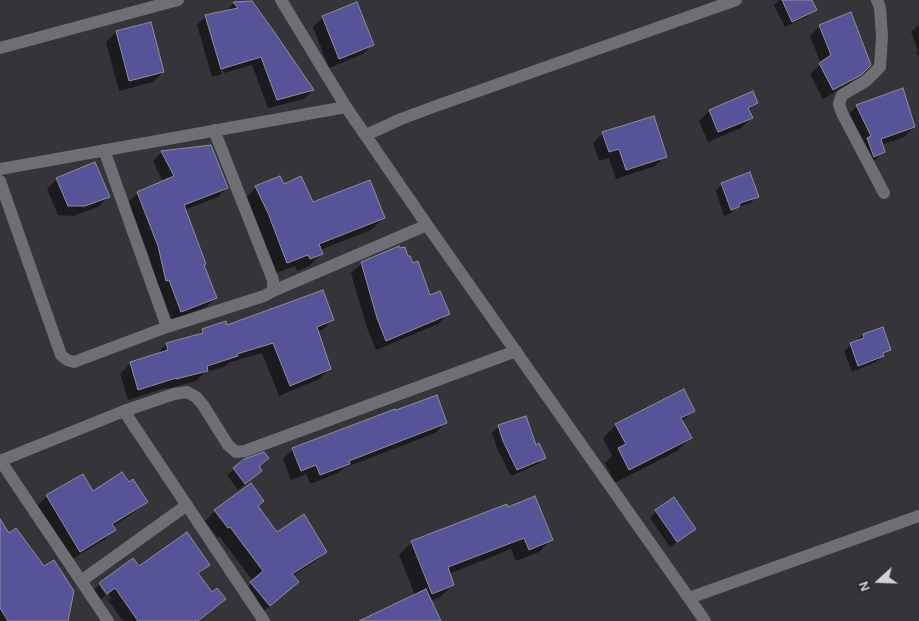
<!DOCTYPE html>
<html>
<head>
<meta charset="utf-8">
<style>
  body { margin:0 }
  #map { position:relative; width:919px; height:621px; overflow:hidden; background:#343439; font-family:Karla,sans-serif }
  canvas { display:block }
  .north { position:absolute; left:854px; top:556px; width:50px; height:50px; -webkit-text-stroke:4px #2a2a2f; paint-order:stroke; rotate:250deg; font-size:14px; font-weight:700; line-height:20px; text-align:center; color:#d2d2d6 }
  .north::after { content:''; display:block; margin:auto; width:18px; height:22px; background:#d2d2d6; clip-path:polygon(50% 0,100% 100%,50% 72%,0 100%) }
</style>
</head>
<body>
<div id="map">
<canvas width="919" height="621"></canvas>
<div class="north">N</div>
</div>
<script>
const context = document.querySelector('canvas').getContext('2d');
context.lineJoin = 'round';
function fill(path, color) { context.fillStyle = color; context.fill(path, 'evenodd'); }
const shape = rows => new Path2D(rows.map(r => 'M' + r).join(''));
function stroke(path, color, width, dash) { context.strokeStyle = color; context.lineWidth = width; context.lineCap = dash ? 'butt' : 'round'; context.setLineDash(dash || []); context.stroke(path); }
fill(shape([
  [779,0,812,0,811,1,815,9,808,16,785,27,774,5],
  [234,3,313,90,304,99,268,108,252,65,224,73,208,21,206,21,222,74,212,77,197,25,206,16,225,12],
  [323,17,373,44,363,54,329,68,313,27],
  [919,24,919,57,916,52,918,51,911,32],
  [820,26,870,64,849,84,823,99,810,74,821,64,810,36],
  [116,32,163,72,153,82,119,91,106,42],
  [752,93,756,103,748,111,751,118,741,128,708,142,699,121,709,111],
  [857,106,914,127,904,137,881,145,883,152,873,162,847,116],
  [603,133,665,156,655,166,616,179,609,158,599,161,593,143],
  [162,152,227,188,218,197,184,210,215,298,206,307,172,320,160,288,157,289,149,256,128,202,138,193,163,182,153,161],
  [57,179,108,197,98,207,74,216,58,215,47,189],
  [722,184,757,196,751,203,737,207,731,213,724,216,716,191],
  [283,185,312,204,384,218,371,230,320,250,322,254,309,266,297,271,295,266,274,274,244,200,256,187],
  [407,257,430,297,448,314,438,324,376,350,367,328,351,273,362,263],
  [332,320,322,330,317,332,329,369,319,379,279,396,262,353,228,363,226,366,204,373,196,381,166,389,165,388,128,400,120,374,130,364,156,355,167,344,196,337,203,330,226,326],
  [863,335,890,349,876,362,852,372,844,351],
  [694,410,682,422,690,438,677,451,615,483,605,463,612,456,603,438,616,425],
  [446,423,435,433,344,468,338,473,310,484,306,474,291,480,283,459,293,449],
  [499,426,535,446,544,457,538,464,511,476,497,448,492,433],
  [267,458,258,467,261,471,238,490,227,475,234,469],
  [128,483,146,501,136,511,112,527,114,530,104,540,69,561,37,506,47,496,92,493],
  [506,505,507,508,551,540,539,552,516,561,511,549,449,574,453,585,440,597,430,601,440,621,362,621,415,595,399,555,412,542],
  [215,511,277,533,326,551,316,561,292,576,287,592,259,615,241,593,253,581,219,536,217,537,205,521],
  [656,511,694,529,688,535,670,547,650,518],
  [0,521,9,534,67,621,0,621],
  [208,565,198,575,212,593,224,599,215,608,199,621,123,621,105,596,97,602,91,593,99,585,109,600,111,598,101,583,139,568]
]), '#0007');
const building = shape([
  [782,0,812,0,817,10,792,22,782,0],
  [252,1,275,33,314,90,277,100,261,57,221,69,205,15,238,8,233,2,252,1],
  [357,2,374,45,339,59,322,16,357,2],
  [851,12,871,65,861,75,833,90,819,63,831,55,819,25,851,12],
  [151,22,164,72,129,81,116,31,151,22],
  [903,88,915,127,881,139,885,152,874,157,867,138,871,136,856,105,903,88],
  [753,91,758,103,748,108,753,118,718,132,709,110,753,91],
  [654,116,667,157,626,170,619,149,609,152,602,132,654,116],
  [211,145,228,188,184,205,206,264,204,265,217,298,181,312,169,280,166,281,158,246,137,192,174,176,161,151,211,145],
  [95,162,110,197,85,206,68,206,56,178,95,162],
  [750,172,759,197,740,203,739,207,731,210,721,183,750,172],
  [280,176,284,184,301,176,313,202,370,180,385,218,319,244,323,254,310,259,308,255,287,263,268,213,255,186,280,176],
  [399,246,400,248,405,247,408,256,410,256,413,263,418,261,430,295,440,291,450,314,386,341,377,318,361,262,399,246],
  [323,290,334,320,317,327,331,369,290,386,273,343,237,354,238,356,207,366,208,371,176,379,176,378,138,390,130,362,168,350,166,343,203,333,202,329,226,321,227,325,323,290],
  [883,327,891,350,883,353,884,356,858,366,850,343,864,338,863,334,883,327],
  [684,389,695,411,681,418,692,438,629,470,618,448,626,444,615,424,684,389],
  [437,395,447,423,349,461,350,464,320,475,316,465,301,471,292,448,395,409,396,410,437,395],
  [526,416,536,445,539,443,546,458,517,470,503,441,498,425,526,416],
  [264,452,269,458,259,466,262,471,245,484,233,468,244,459,264,452],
  [122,472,129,482,133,479,148,502,112,524,116,530,80,552,46,495,83,474,93,491,122,472],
  [251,483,264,501,258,506,277,532,304,514,327,552,292,574,299,582,270,606,250,582,263,571,230,527,228,528,214,510,251,483],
  [535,496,553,540,529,550,524,538,448,567,454,585,432,594,411,541,507,504,508,507,535,496],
  [674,497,696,529,677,542,655,510,674,497],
  [0,519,9,533,16,528,44,566,54,560,74,591,68,621,8,621,0,608,0,519],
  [187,532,210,565,198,573,212,592,217,588,226,599,198,621,138,621,115,588,107,594,99,583,133,558,139,566,187,532],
  [426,589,441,621,359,621,426,589]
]);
fill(building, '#575398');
stroke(building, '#8f8f95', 1);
stroke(shape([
  [281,0,346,107,427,225,705,621],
  [877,0,880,8,882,36,880,67,866,81,842,95,839,104,842,113,884,193],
  [0,48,178,0],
  [366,135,401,119,436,106,736,0],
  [104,150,167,327],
  [0,169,346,107],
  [0,181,61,355,67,360,74,362,167,327,264,296,273,291,273,280,214,130],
  [273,291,427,225],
  [124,411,264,621],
  [0,460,108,621],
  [0,461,124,411,174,394,187,392,196,397,203,405,228,445,236,452,245,451,516,351],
  [81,581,187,505],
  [689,598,919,516]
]), '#6e6e74', 12);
</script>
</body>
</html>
